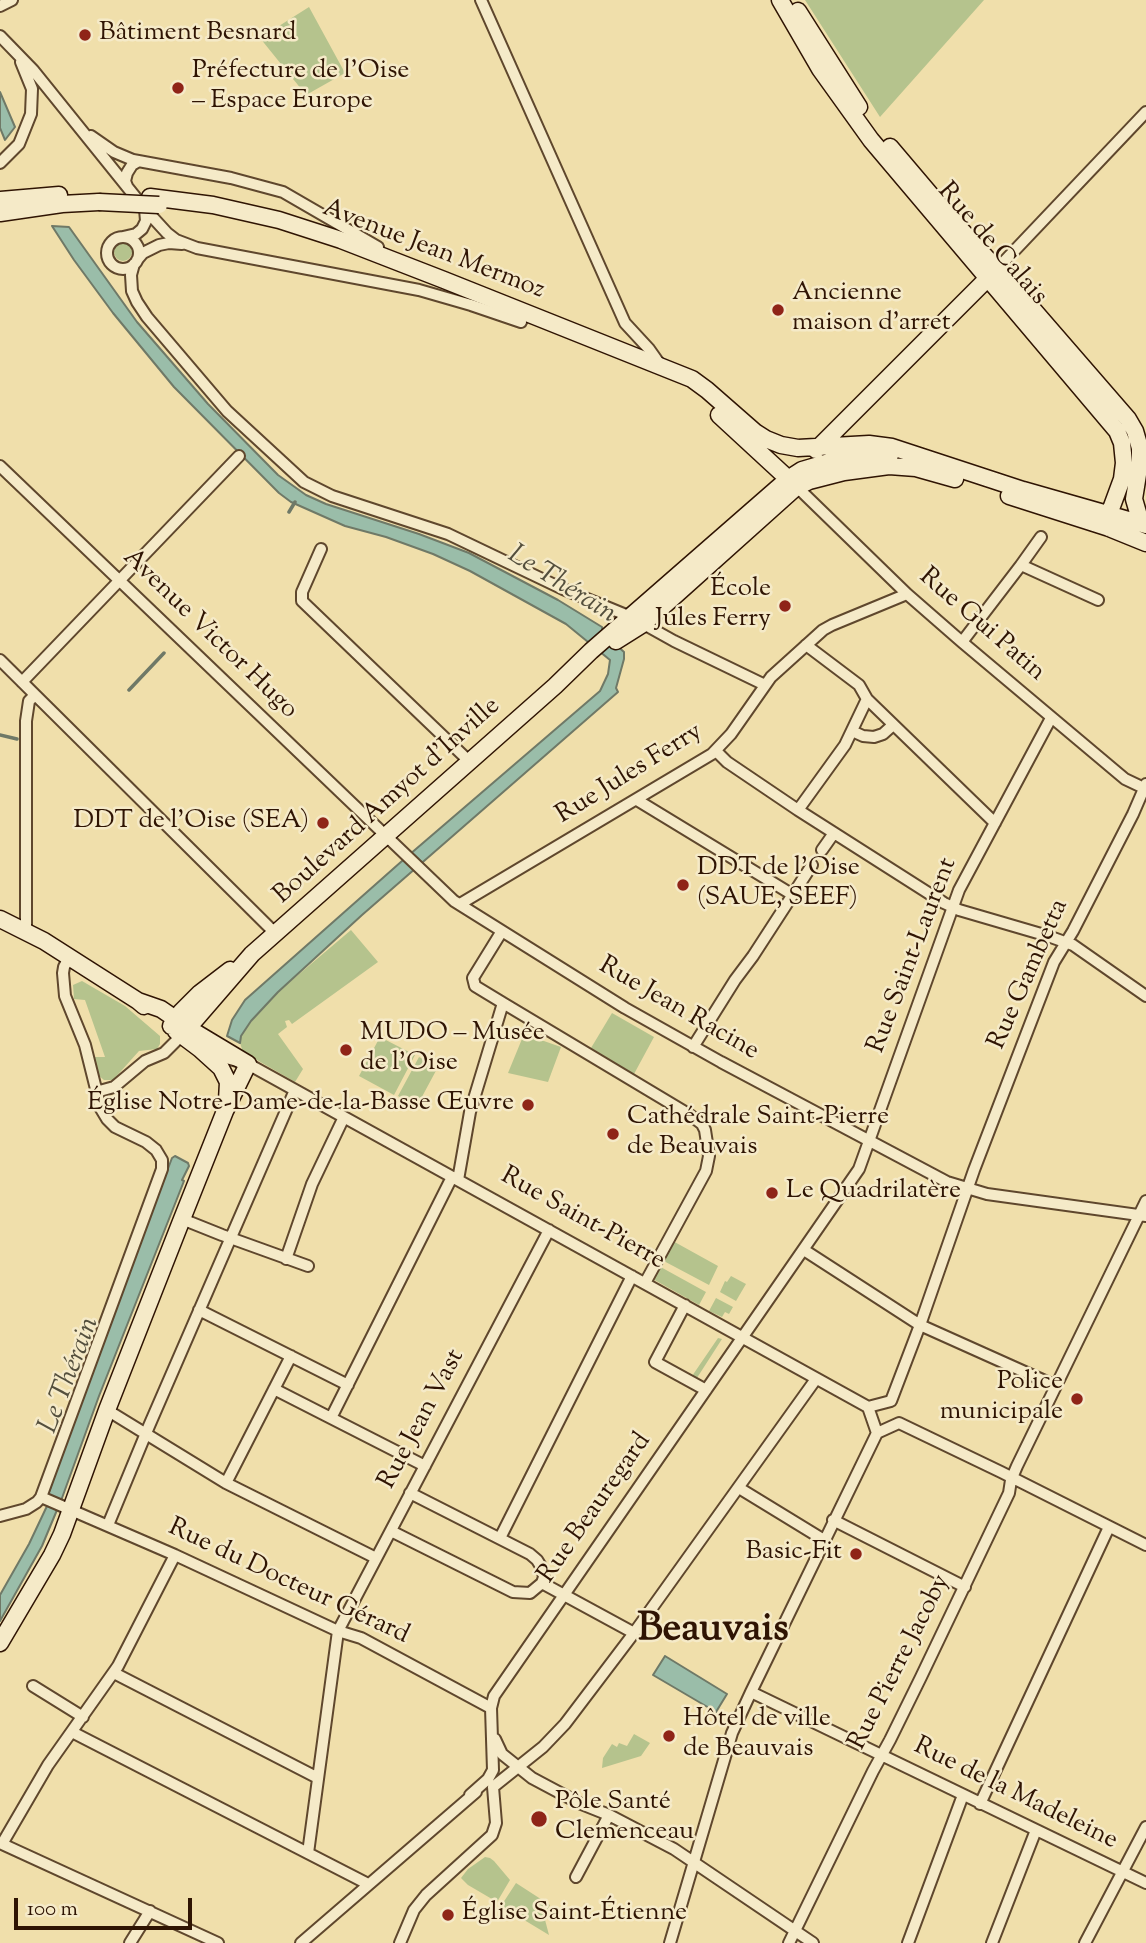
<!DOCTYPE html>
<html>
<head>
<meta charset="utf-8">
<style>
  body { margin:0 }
  #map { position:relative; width:1146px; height:1943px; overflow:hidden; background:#f0dfab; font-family:"Sorts Mill Goudy",serif }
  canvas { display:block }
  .scale { position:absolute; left:14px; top:1898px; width:178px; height:32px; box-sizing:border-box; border:4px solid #2f1403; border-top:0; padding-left:9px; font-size:21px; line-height:24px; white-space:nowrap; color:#2f1403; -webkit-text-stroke:5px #f5eac8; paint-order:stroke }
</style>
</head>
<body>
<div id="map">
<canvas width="1146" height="1943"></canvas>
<div class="scale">100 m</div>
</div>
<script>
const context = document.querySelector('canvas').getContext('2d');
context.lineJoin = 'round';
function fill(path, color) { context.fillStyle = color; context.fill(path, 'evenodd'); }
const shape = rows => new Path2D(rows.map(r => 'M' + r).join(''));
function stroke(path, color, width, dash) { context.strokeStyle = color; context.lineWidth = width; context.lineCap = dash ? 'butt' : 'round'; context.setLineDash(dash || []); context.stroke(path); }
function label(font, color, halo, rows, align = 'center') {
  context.font = font + ' "Sorts Mill Goudy",serif'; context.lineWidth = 5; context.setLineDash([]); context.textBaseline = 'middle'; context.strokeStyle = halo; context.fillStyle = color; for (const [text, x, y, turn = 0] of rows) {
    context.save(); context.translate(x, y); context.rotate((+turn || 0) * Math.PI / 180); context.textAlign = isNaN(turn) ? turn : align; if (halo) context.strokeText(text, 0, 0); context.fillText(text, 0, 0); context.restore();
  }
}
fill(shape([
  [805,0,984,0,880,117],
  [309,7,345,73,306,95,260,38],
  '114 252a9 9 0 1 1 18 0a9 9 0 1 1-18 0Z',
  [351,930,378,962,292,1024,289,1020,285,1021,287,1027,278,1034,303,1069,295,1082,243,1052,240,1043,241,1036,257,1014,278,992],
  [82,981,125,1006,160,1036,160,1044,157,1049,139,1051,113,1080,104,1080,98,1075,94,1057,105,1057,85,1000,74,999,73,985],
  [612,1013,654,1037,634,1074,591,1048],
  [524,1034,561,1047,548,1082,508,1073],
  [380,1037,415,1055,394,1095,359,1076],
  [419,1057,438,1067,417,1106,398,1096],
  [671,1240,718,1266,709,1285,660,1259],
  [657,1265,706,1292,699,1305,651,1278],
  [731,1276,746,1284,736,1301,720,1292,725,1281,727,1282],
  [716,1298,733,1307,729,1314,725,1312,722,1317,709,1311],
  [718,1338,722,1339,695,1381,690,1379],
  [634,1734,650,1743,641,1756,602,1768,603,1758,612,1744,617,1747,619,1743,627,1746],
  [485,1857,490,1858,494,1861,510,1880,497,1902,468,1885,461,1878,468,1869],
  [516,1883,550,1905,544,1916,549,1935,501,1906]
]), '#b5c38d');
const water = shape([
  [0,92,15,127,5,140,0,128,0,92],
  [52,226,69,227,137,322,208,404,278,475,306,495,326,504,419,534,469,553,558,600,602,627,602,632,624,652,624,659,616,688,618,692,362,915,278,992,251,1021,241,1036,240,1043,227,1036,232,1020,245,1000,402,861,600,691,608,674,610,660,566,624,470,571,433,554,386,537,345,526,291,502,279,493,174,387,113,313,74,260,52,226],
  [175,1156,188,1163,189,1166,182,1180,184,1181,99,1396,62,1498,42,1546,0,1621,0,1595,29,1544,47,1506,49,1492,80,1400,172,1158,175,1156],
  [665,1656,727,1694,716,1712,653,1675,665,1656]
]);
fill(water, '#9abda9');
stroke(water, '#6f7967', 2);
stroke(shape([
  [289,512,295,502],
  [129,690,164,653],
  [0,735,17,739]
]), '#6f7967', 3.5);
const street = shape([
  [481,0,625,323,649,349,661,366],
  [0,6,12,0],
  [0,36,33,70,145,209,167,233,176,240,197,248,419,290,471,305,521,322],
  [91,136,114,152,133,160,231,178,283,192,378,247],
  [0,163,19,144,31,114,32,89,21,62],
  [127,186,125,181,127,173,132,165,139,161],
  '107 253a16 16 0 1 1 32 0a16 16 0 1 1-32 0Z',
  [123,237,136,234,142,229,146,221,145,209],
  [137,260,143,253,159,245,169,243,182,244],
  [134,264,131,275,132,291,137,302,147,317,227,411,304,482,332,496,448,534,563,589,631,617,674,641,765,685],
  [997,269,1146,112],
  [0,466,454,901,625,1008,721,1062,947,1182,987,1194,1146,1216],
  [797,487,907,594,962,642,1125,779,1146,789],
  [321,549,302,592,302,601,470,762],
  [1021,565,1041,537],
  [962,642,1021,565,1098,600],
  [806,645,859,685,867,699,995,823],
  [0,660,276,934],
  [22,682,239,456],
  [852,731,863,736,874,737,883,734,893,725],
  [716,751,727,762,798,810,944,903,959,910,1048,936,1073,945,1146,996],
  [637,800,793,895],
  [798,810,845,745,867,699],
  [822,850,834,833],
  [460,904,712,754,731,734,771,677,823,630,832,625,907,594],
  [26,931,26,721,29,701,35,695],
  [503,1003,690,1115,702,1124,705,1130,709,1156,706,1171,645,1283],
  [693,1047,735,980,753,956,812,865],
  [208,1053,248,1064,868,1407,877,1433],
  [96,1092,114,1087,145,1061,164,1053,182,1035],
  [458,1180,470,1112,503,1003,475,986,473,978,502,931],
  [182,1219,222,1235,308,1266],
  [804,1250,920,1325,1056,1386],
  [286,1259,312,1184,344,1117],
  [685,1305,655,1362,706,1390],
  [199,1310,348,1385],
  [274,1389,425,1466],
  [868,1407,891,1401,920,1325,974,1170,1054,962,1073,931,1133,814,1146,784],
  [107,1410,226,1483,376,1558],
  [331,1418,452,1177],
  [877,1433,899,1423,1001,1472,1146,1545],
  [226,1483,291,1356],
  [739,1488,824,1540],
  [41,1497,175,1555,338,1631,361,1638,491,1708],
  [0,1516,26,1509,37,1502,41,1497,162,1169,162,1160,156,1150,146,1142,115,1127,107,1119,101,1109,85,1045,65,996,63,973,64,967,69,957],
  [833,1520,965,1587],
  [108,1525,149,1426,295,1090],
  [391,1531,513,1592,530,1593,542,1583,544,1577,542,1568,537,1560,530,1554,410,1493],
  [500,1538,632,1276],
  [542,1583,634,1633],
  [114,1673,318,1778],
  [33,1686,83,1717],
  [751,1692,1146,1883],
  [72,1732,368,1884],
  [495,1739,502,1754,532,1778,579,1803,609,1815,674,1849,813,1943],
  [470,1795,488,1779,493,1770,491,1708,494,1696,859,1169,959,890,1051,718],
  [980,1804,1109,1527],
  [0,1843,218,1943],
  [2,1844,48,1765,118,1666,175,1555],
  [308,1853,338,1631,549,1230],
  [576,1877,609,1815],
  [130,1943,150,1911],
  [301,1943,476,1792],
  [400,1943,414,1910,426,1895,492,1835,496,1823,493,1787,543,1747,565,1724,634,1633,816,1379],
  [670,1943,732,1733,751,1692,877,1433],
  [789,1943,873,1771,890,1740,921,1677,1009,1493,1011,1480,1017,1466,1146,1201],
  [908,1943,963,1795],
  [992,1943,1036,1830],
  [1085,1943,1146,1827]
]);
const secondary = shape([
  [780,0,820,69,871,140,1117,431,1122,443,1124,463,1122,479,1108,517,1109,528],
  [798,11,859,107],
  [890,147,946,213,1031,307,1128,419,1135,431,1140,448,1140,462,1134,499,1141,523],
  [150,197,213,205,279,220,341,240,444,280,692,379,707,390,755,432,766,439,781,445,798,448,869,444,892,447,1023,490,1146,525],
  [0,200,59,195],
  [0,213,62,204,99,202],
  [719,415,797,487],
  [816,450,996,270],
  [797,487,809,481,844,472,889,466,916,468,955,479],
  [1009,496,1109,528,1146,543],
  [616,641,643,624,659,610,803,481],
  [0,919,44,941,138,1001,144,1006],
  [171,1026,181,1012,200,993,230,970],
  [176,1031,200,1049,221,1068,228,1082,227,1101],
  [182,1035,252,954,555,686,591,651,788,479,802,470,843,458,890,455],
  [0,1643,52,1555,62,1534,107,1410,182,1219,225,1111,248,1064,193,1031,161,1009,138,1001]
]);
stroke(street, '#5f472d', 14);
stroke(secondary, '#2f1403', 19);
stroke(street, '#f5eac8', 10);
stroke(secondary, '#f5eac8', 16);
const secondaryBridge = shape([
  [99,202,159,205]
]);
stroke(secondaryBridge, '#2f1403', 19, []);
stroke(secondaryBridge, '#f5eac8', 16);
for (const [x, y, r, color] of [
  [85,35,7,"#8f2418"],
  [178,88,7,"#8f2418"],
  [778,310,7,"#8f2418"],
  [785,606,7,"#8f2418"],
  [323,823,7,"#8f2418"],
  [683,885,7,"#8f2418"],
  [346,1050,7,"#8f2418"],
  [528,1105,7,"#8f2418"],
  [613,1134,7,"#8f2418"],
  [772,1193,7,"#8f2418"],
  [1077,1399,7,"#8f2418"],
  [856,1554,7,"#8f2418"],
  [669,1736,7,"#8f2418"],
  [539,1819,9,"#8f2418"],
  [448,1915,7,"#8f2418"]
]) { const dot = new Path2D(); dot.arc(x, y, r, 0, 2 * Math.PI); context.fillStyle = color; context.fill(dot); stroke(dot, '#f5eac8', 2.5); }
label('26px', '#2f1403', '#f5eac8', [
  ["Bâtiment Besnard",99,35],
  ["Préfecture de l'Oise",192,73],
  ["– Espace Europe",192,103],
  ["Ancienne",792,295],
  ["maison d'arret",792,325],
  ["École",771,591,"right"],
  ["Jules Ferry",771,621,"right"],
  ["DDT de l'Oise (SEA)",309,823,"right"],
  ["DDT de l'Oise",697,870],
  ["(SAUE, SEEF)",697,900],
  ["MUDO – Musée",360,1035],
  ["de l'Oise",360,1065],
  ["Église Notre-Dame-de-la-Basse Œuvre",514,1105,"right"],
  ["Cathédrale Saint-Pierre",627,1119],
  ["de Beauvais",627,1149],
  ["Le Quadrilatère",786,1193],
  ["Police",1063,1384,"right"],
  ["municipale",1063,1414,"right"],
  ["Basic-Fit",842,1554,"right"],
  ["Hôtel de ville",683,1721],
  ["de Beauvais",683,1751],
  ["Pôle Santé",555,1804],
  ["Clemenceau",555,1834],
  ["Église Saint-Étienne",462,1915]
], 'left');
label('26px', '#2f1403', '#f5eac8', [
  ["Rue de Calais",991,245,49],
  ["Avenue Jean Mermoz",433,251,21],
  ["Rue Gui Patin",981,626,41],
  ["Avenue Victor Hugo",209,635,44],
  ["Rue Jules Ferry",630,775,-32],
  ["Boulevard Amyot d'Inville",388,802,-42],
  ["Rue Saint-Laurent",914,956,-69],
  ["Rue Gambetta",1030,975,-66],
  ["Rue Jean Racine",678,1010,30],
  ["Rue Saint-Pierre",582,1220,29],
  ["Rue Jean Vast",423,1420,-62],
  ["Rue Beauregard",596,1509,-55],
  ["Rue du Docteur Gérard",288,1583,25],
  ["Rue Pierre Jacoby",901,1663,-63],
  ["Rue de la Madeleine",1015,1795,26]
]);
label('italic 28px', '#544f3d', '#f5eac8', [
  ["Le Thérain",561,586,32],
  ["Le Thérain",71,1376,-69]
]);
label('bold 40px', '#2f1403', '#f5eac8', [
  ["Beauvais",713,1632]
]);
</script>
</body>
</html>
